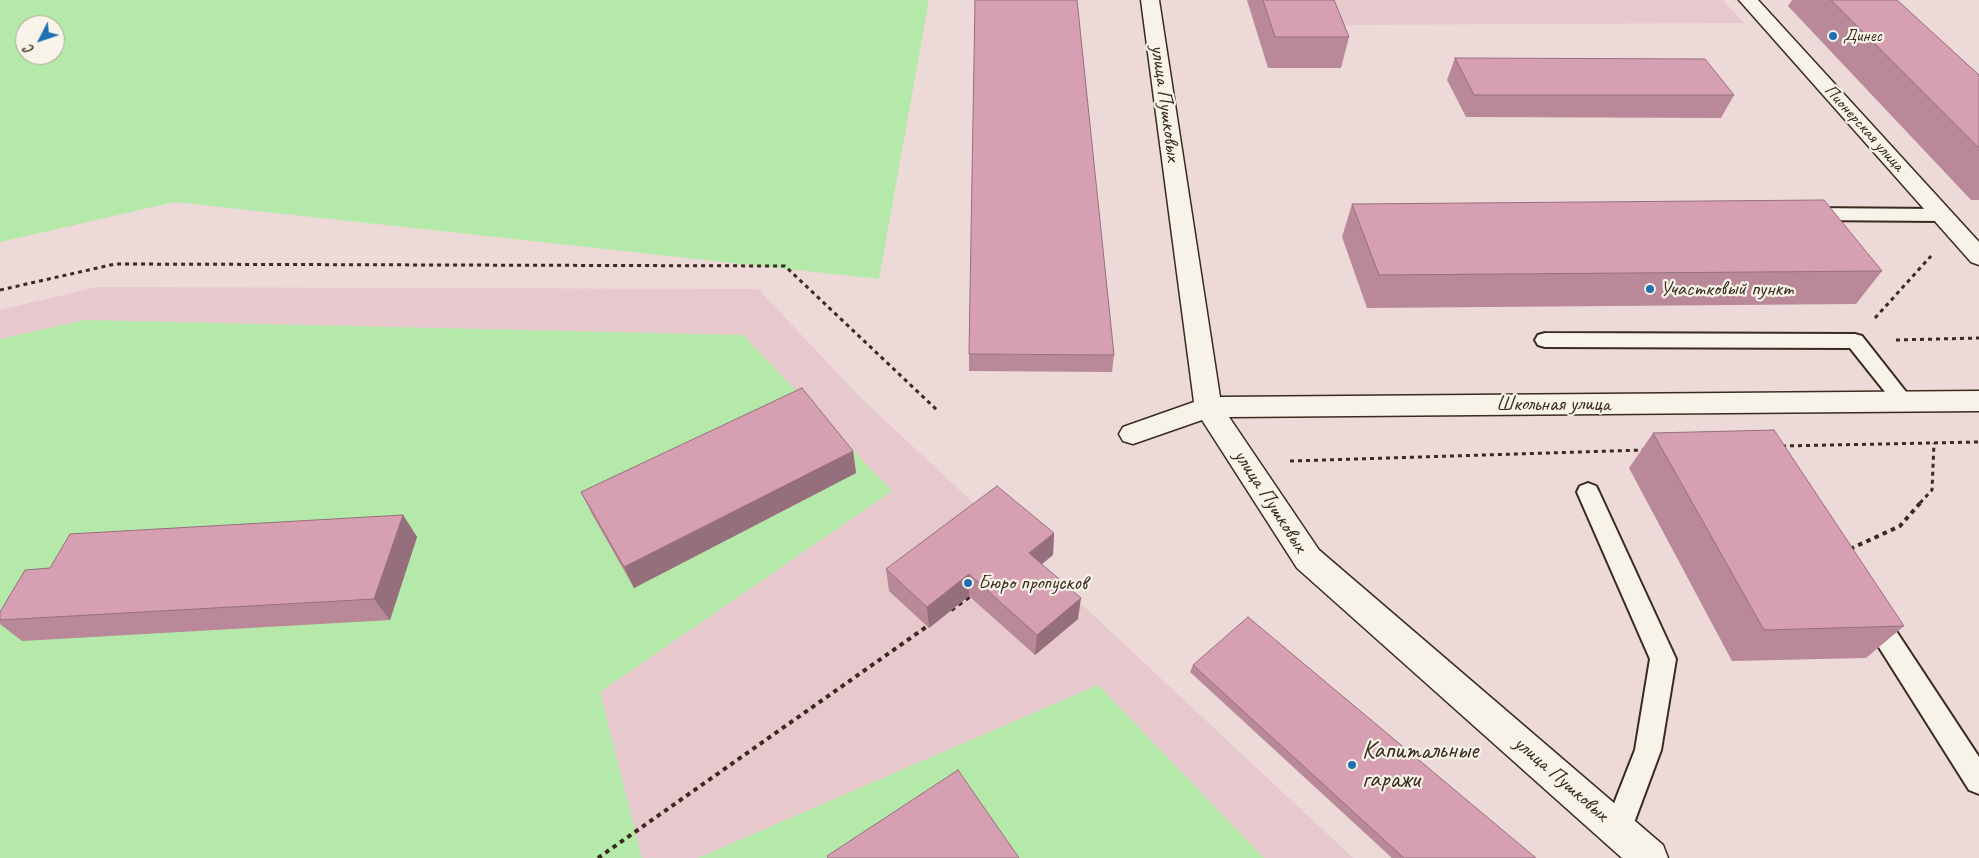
<!DOCTYPE html>
<html>
<head>
<meta charset="utf-8">
<style>
  body { margin:0 }
  #map { position:relative; width:1979px; height:858px; overflow:hidden; background:#eddad8; font-family:Caveat,sans-serif }
  canvas { display:block }
  .north { position:absolute; left:15px; top:15px; width:50px; height:50px; box-sizing:border-box; background:#f7f3e8; border:1px solid #aca397; border-radius:50%; rotate:229deg; font-size:14px; font-weight:700; line-height:20px; text-align:center; color:#3b2a1e }
  .north::after { content:''; display:block; margin:auto; width:18px; height:22px; background:#1f6fb2; clip-path:polygon(50% 0,100% 100%,50% 72%,0 100%) }
</style>
</head>
<body>
<div id="map">
<canvas width="1979" height="858"></canvas>
<div class="north">С</div>
</div>
<script>
const context = document.querySelector('canvas').getContext('2d');
context.lineJoin = 'round';
function fill(path, color) { context.fillStyle = color; context.fill(path, 'evenodd'); }
const shape = rows => new Path2D(rows.map(r => 'M' + r).join(''));
function stroke(path, color, width, dash) { context.strokeStyle = color; context.lineWidth = width; context.lineCap = dash ? 'butt' : 'round'; context.setLineDash(dash || []); context.stroke(path); }
function label(font, color, halo, rows, align = 'center') {
  context.font = font + ' Caveat,sans-serif'; context.lineWidth = 4.5; context.setLineDash([]); context.textBaseline = 'middle'; context.strokeStyle = halo; context.fillStyle = color; for (const [text, x, y, turn = 0] of rows) {
    context.save(); context.translate(x, y); context.rotate((+turn || 0) * Math.PI / 180); context.textAlign = isNaN(turn) ? turn : align; if (halo) context.strokeText(text, 0, 0); context.fillText(text, 0, 0); context.restore();
  }
}
fill(shape([
  [1332,0,1723,0,1744,23,1343,25],
  [97,287,758,289,861,398,1353,858,0,858,0,310]
]), '#e6c8cd');
fill(shape([
  [0,0,929,0,879,279,175,202,0,242],
  [25,25,55,25,55,55,25,55],
  [85,320,743,335,892,491,600,692,642,858,0,858,0,339],
  [1098,685,1264,858,698,858]
]), '#b5e9aa');
const lane = shape([
  [1806,208,1941,209,1947,211,1950,215,1947,219,1941,221,1806,220,1800,218,1797,214,1800,210,1806,208],
  [1545,333,1855,334,1862,336,1914,402,1911,407,1904,410,1897,407,1850,348,1545,347,1538,345,1535,340,1538,335,1545,333],
  [1588,483,1596,486,1599,492,1676,659,1661,750,1628,839,1618,843,1608,839,1604,829,1635,750,1650,659,1577,492,1580,486,1588,483],
  [1872,604,1881,608,1979,757,1979,794,1969,790,1863,622,1860,615,1863,608,1872,604]
]);
const street = shape([
  [1141,0,1159,0,1220,397,1979,391,1979,411,1229,417,1319,550,1663,845,1668,858,1622,858,1297,568,1202,420,1133,444,1123,441,1119,434,1123,427,1194,402,1141,0],
  [1739,0,1758,0,1979,242,1979,265,1971,262,1739,0]
]);
stroke(lane, '#3b2a1e', 4);
stroke(street, '#3b2a1e', 3);
stroke(shape([
  [0,290,115,264,785,266,937,410],
  [1875,318,1931,256],
  [1896,340,1979,338],
  [1782,446,1979,442],
  [1290,461,1643,450],
  [1920,503,1932,490,1934,443]
]), '#3b2a1e', 3, [4, 4]);
stroke(shape([
  [1850,549,1900,526,1921,502],
  [951,610,972,595],
  [598,858,929,625]
]), '#3b2a1e', 4, [4.5, 4.5]);
fill(lane, '#f7f3e8');
fill(street, '#f7f3e8');
fill(shape([
  [1247,0,1334,0,1349,37,1341,68,1268,68],
  [1792,0,1897,0,1979,75,1979,200,1971,200,1788,6],
  [1455,58,1734,95,1721,118,1466,117,1447,80],
  [1352,204,1882,271,1856,304,1367,308,1342,237],
  [969,354,1114,355,1112,372,969,371],
  [1653,433,1904,626,1866,658,1732,661,1629,468],
  [853,451,856,473,634,588,592,514,581,492],
  [403,515,417,537,390,620,22,641,0,624,0,612,50,568],
  [1054,533,1053,555,1042,564,1078,619,1035,655,969,596,929,628,889,591,886,569],
  [1193,665,1536,858,1392,858,1190,672]
]), '#b98999');
fill(shape([
  [853,451,856,473,634,588,624,567],
  [403,515,417,537,390,620,374,599],
  [1054,533,1053,555,1028,575,1029,553],
  [969,574,969,596,929,628,927,607],
  [1081,598,1078,619,1035,655,1037,635]
]), '#966f7d');
const building = shape([
  [975,0,1077,0,1114,355,969,354,975,0],
  [1263,0,1334,0,1349,37,1275,37,1263,0],
  [1831,0,1897,0,1979,75,1979,148,1831,0],
  [1455,58,1705,59,1734,95,1474,95,1455,58],
  [1824,200,1882,271,1379,275,1352,204,1824,200],
  [802,388,853,451,624,567,581,492,802,388],
  [1774,430,1904,626,1764,630,1653,433,1774,430],
  [997,486,1054,533,1029,553,1081,598,1037,635,969,574,927,607,886,569,997,486],
  [403,515,374,599,0,620,0,612,25,570,50,568,70,534,403,515],
  [1248,617,1536,858,1404,858,1193,665,1248,617],
  [958,770,1019,858,828,858,827,856,958,770]
]);
fill(building, '#d79fb2');
stroke(building, '#966f7d', 1);
for (const [x, y, r, color] of [
  [1833,36,5,"#1f6fb2"],
  [1650,289,5,"#1f6fb2"],
  [968,583,5,"#1f6fb2"],
  [1352,765,5,"#1f6fb2"]
]) { const dot = new Path2D(); dot.arc(x, y, r, 0, 2 * Math.PI); context.fillStyle = color; context.fill(dot); stroke(dot, '#f7f3e8', 2); }
label('18px', '#3b2a1e', '#f7f3e8', [
  ["Динес",1843,36]
], 'left');
label('18px', '#3b2a1e', '#f7f3e8', [
  ["Пионерская улица",1864,128,48]
]);
label('21px', '#3b2a1e', '#f7f3e8', [
  ["улица Пушковых",1165,103,82],
  ["Школьная улица",1553,404],
  ["улица Пушковых",1270,501,57],
  ["улица Пушковых",1561,779,41]
]);
label('21px', '#3b2a1e', '#f7f3e8', [
  ["Участковый пункт",1660,289],
  ["Бюро пропусков",978,583]
], 'left');
label('25px', '#3b2a1e', '#f7f3e8', [
  ["Капитальные",1362,751],
  ["гаражи",1362,780]
], 'left');
</script>
</body>
</html>
